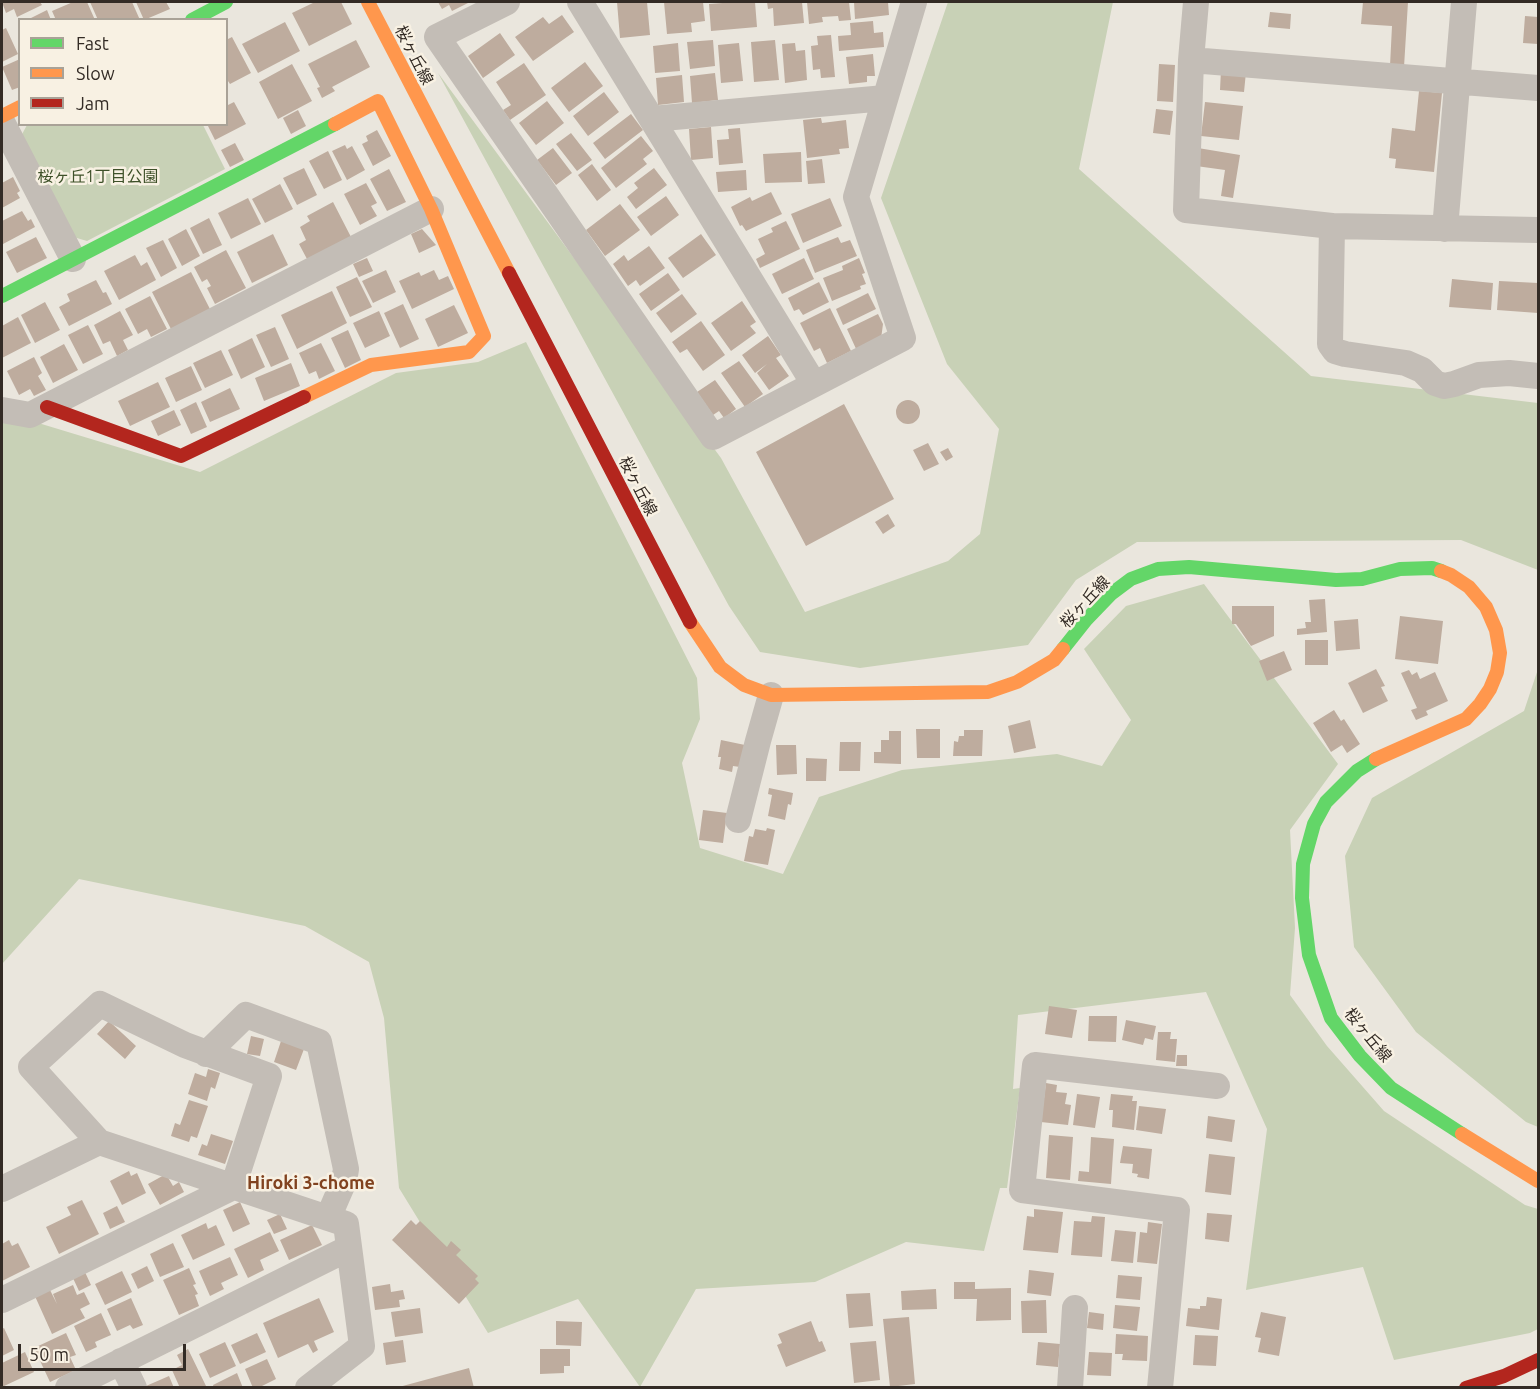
<!DOCTYPE html>
<html>
<head>
<meta charset="utf-8">
<style>
  body { margin:0 }
  #map { position:relative; width:1540px; height:1389px; overflow:hidden; background:#eae6dd; font-family:Ubuntu,sans-serif }
  canvas { display:block }
  .frame { position:absolute; inset:0; border:3px solid #332b25; pointer-events:none }
  .legend { position:absolute; left:18px; top:18px; width:210px; height:108px; box-sizing:border-box; background:#f8f1e3; border:2px solid #a9a297; margin:0; padding:8px 10px; list-style:none; font-size:18px; color:#332b25 }
  .legend li { display:flex; align-items:center; gap:12px; height:30px }
  .legend b { width:30px; border:2px solid #a9a297 }
  .scale { position:absolute; left:18px; top:1344px; width:168px; height:27px; box-sizing:border-box; border:3px solid #332b25; border-top:0; padding-left:8px; font-size:18px; line-height:21px; white-space:nowrap; color:#332b25; -webkit-text-stroke:4px #f8f1e3; paint-order:stroke }
</style>
</head>
<body>
<div id="map">
<canvas width="1540" height="1389"></canvas>
<div class="frame"></div>
<ul class="legend">
<li><b style="height:8px;background:#63d668"></b>Fast</li>
<li><b style="height:8px;background:#ff974d"></b>Slow</li>
<li><b style="height:8px;background:#b3261e"></b>Jam</li>
</ul>
<div class="scale">50 m</div>
</div>
<script>
const context = document.querySelector('canvas').getContext('2d');
context.lineJoin = 'round';
function fill(path, color) { context.fillStyle = color; context.fill(path, 'evenodd'); }
const shape = rows => new Path2D(rows.map(r => 'M' + r).join(''));
function stroke(path, color, width, dash) { context.strokeStyle = color; context.lineWidth = width; context.lineCap = dash ? 'butt' : 'round'; context.setLineDash(dash || []); context.stroke(path); }
function label(font, color, halo, rows, align = 'center') {
  context.font = font + ' Ubuntu,"Noto Sans JP",sans-serif'; context.lineWidth = 5; context.setLineDash([]); context.textBaseline = 'middle'; context.strokeStyle = halo; context.fillStyle = color; for (const [text, x, y, turn = 0] of rows) {
    context.save(); context.translate(x, y); context.rotate((+turn || 0) * Math.PI / 180); context.textAlign = isNaN(turn) ? turn : align; if (halo) context.strokeText(text, 0, 0); context.fillText(text, 0, 0); context.restore();
  }
}
fill(shape([
  [948,2,1113,2,1079,169,1311,376,1538,403,1538,570,1461,540,1137,542,1076,580,1028,645,860,668,760,652,729,606,438,73,721,458,805,612,948,561,980,534,999,429,947,364,881,198],
  [27,125,203,125,225,169,87,241,70,236,20,138],
  [526,342,697,678,700,719,682,763,700,848,783,874,819,797,902,770,1057,754,1102,766,1131,720,1084,649,1126,606,1204,584,1338,764,1290,830,1295,928,1290,995,1327,1046,1384,1111,1525,1205,1538,1209,1538,1329,1530,1333,1394,1360,1363,1267,1246,1290,1267,1129,1206,992,1018,1015,1013,1089,1020,1088,1007,1188,1000,1188,984,1251,906,1242,815,1282,696,1289,640,1387,578,1299,488,1333,399,1188,384,1018,369,962,305,926,79,879,2,964,2,412,200,472,396,373,478,362],
  [1538,669,1538,1127,1526,1122,1416,1032,1354,947,1345,856,1372,798,1524,711]
]), '#c8d1b6');
fill(shape([
  [2,2,40,2,42,5,17,17,14,9,6,13],
  [73,2,87,2,95,20,56,20,52,11],
  [90,2,132,2,140,20,98,20],
  [136,2,166,2,170,9,144,20],
  [315,2,341,2,352,24,309,46,292,13],
  [438,2,470,2,452,11,449,5,442,9],
  [617,2,647,2,650,35,620,38],
  [664,2,703,2,705,21,691,23,692,32,667,34],
  [736,2,755,2,757,27,711,31,709,4],
  [767,2,802,2,804,23,774,26,773,8,768,9],
  [807,2,849,2,851,20,839,21,838,16,822,17,823,22,809,24],
  [854,2,888,2,889,15,855,19],
  [1363,2,1408,2,1404,67,1390,66,1392,26,1361,24],
  [47,10,51,20,27,20],
  [1270,12,1291,14,1290,29,1268,27],
  [562,15,574,32,533,61,515,37,543,17,549,24],
  [1525,16,1538,17,1538,44,1523,43],
  [873,21,874,33,883,32,884,47,839,51,838,36,851,35,850,23],
  [285,22,300,51,258,73,242,44],
  [6,28,18,54,2,62,2,30],
  [500,33,515,55,483,78,468,56],
  [831,35,835,77,821,78,820,69,813,70,811,46,818,45,817,36],
  [232,37,251,73,230,84,226,78,226,40],
  [356,40,370,67,332,87,335,91,322,98,317,88,320,87,308,64],
  [713,40,715,66,690,69,687,42],
  [775,40,779,80,754,82,751,42],
  [678,43,680,71,655,73,653,46],
  [739,43,743,81,721,83,718,45],
  [795,43,796,51,805,50,807,80,785,83,782,44],
  [873,54,875,76,867,76,867,82,849,84,846,57],
  [20,59,20,87,12,90,2,67],
  [585,62,603,86,569,112,551,88],
  [524,63,546,95,510,120,503,110,511,105,496,82],
  [292,64,312,101,278,119,259,82],
  [1159,64,1175,65,1173,102,1157,101],
  [1221,70,1246,72,1244,92,1220,90],
  [715,73,718,100,692,103,690,76],
  [682,75,684,102,658,105,656,78],
  [1419,91,1442,93,1434,172,1395,168,1396,159,1389,158,1392,128,1415,131],
  [604,92,619,112,588,136,573,116],
  [547,101,564,123,536,145,519,123],
  [234,102,246,124,215,140,208,126,226,124,226,106],
  [1205,102,1243,106,1239,140,1201,136],
  [1156,109,1173,111,1170,135,1153,133],
  [298,110,306,126,291,134,283,118],
  [631,114,643,130,605,159,593,143],
  [821,118,822,123,846,120,849,148,839,149,840,154,807,158,803,120],
  [711,127,713,158,691,160,689,129],
  [740,128,743,163,719,165,717,140,729,139,728,129],
  [377,130,391,156,373,166,362,144,368,141,366,136],
  [571,133,592,160,577,171,556,144],
  [641,136,653,151,643,159,647,164,616,188,601,168],
  [235,143,244,160,230,167,221,150],
  [345,145,347,149,352,146,365,170,347,180,332,151],
  [553,148,572,173,556,185,537,160],
  [1198,148,1240,155,1233,198,1221,196,1225,170,1196,166],
  [328,151,342,180,324,189,309,161],
  [801,152,802,182,765,183,763,154],
  [822,159,825,183,808,184,806,161],
  [592,164,611,190,597,201,578,175],
  [304,168,317,195,297,205,283,178],
  [654,168,667,185,636,209,627,197,638,188,634,183],
  [389,169,406,202,387,211,370,179],
  [746,170,747,190,718,192,716,172],
  [13,177,20,191,17,193,20,198,2,208,2,183],
  [366,183,377,203,371,206,377,216,360,225,344,194],
  [280,184,293,209,265,223,252,199],
  [771,192,782,214,746,231,742,225,740,226,731,207,750,197,752,201],
  [666,196,679,215,651,236,637,217],
  [248,198,261,224,231,239,218,213],
  [830,198,842,226,803,243,791,214],
  [333,202,351,237,307,259,299,244,306,240,300,227,310,221,307,216],
  [620,204,640,230,605,256,586,230],
  [22,211,28,221,31,219,35,227,3,244,2,221],
  [209,218,222,245,203,254,190,228],
  [786,221,800,249,760,268,756,259,765,254,758,239,773,232,771,228],
  [186,229,200,256,182,266,168,239],
  [422,229,436,245,419,253,411,234],
  [273,234,288,265,252,283,237,252],
  [701,234,716,255,683,278,668,258],
  [36,237,47,258,17,273,6,252],
  [838,237,841,243,850,240,857,256,815,273,806,250],
  [163,240,177,268,161,277,146,248],
  [649,246,665,268,640,286,636,280,628,286,613,264,624,255,628,261],
  [226,250,246,288,215,304,207,288,211,286,207,279,202,282,194,267],
  [135,255,141,266,147,262,156,280,119,300,104,271],
  [367,258,373,271,359,277,353,264],
  [804,258,814,279,782,294,772,274],
  [859,258,865,273,862,274,866,284,860,286,861,289,832,301,823,278,843,270,842,266],
  [386,270,396,292,373,303,362,281],
  [434,270,439,280,448,276,454,289,412,309,399,281,419,272,421,276],
  [191,272,211,311,172,331,152,292],
  [668,273,680,290,651,311,639,294],
  [357,277,372,307,350,317,336,287],
  [1452,279,1493,283,1491,310,1449,307],
  [96,280,103,293,106,292,112,304,69,326,59,307,70,301,67,294],
  [1499,281,1538,283,1538,313,1497,310],
  [819,282,829,302,803,315,799,309,794,311,788,298],
  [332,291,347,323,297,349,281,315],
  [868,293,876,309,843,325,836,309],
  [682,294,697,314,671,333,656,313],
  [150,296,167,329,151,337,147,329,138,334,125,309],
  [742,301,756,322,750,326,756,333,731,351,711,323],
  [45,302,60,330,35,343,21,315],
  [403,304,419,339,400,348,384,313],
  [454,305,468,333,438,347,425,319],
  [830,308,851,351,827,363,820,348,814,351,800,323],
  [120,311,133,335,123,340,128,350,117,356,110,341,103,344,94,325],
  [379,311,390,336,365,348,353,323],
  [878,314,883,324,881,339,857,351,847,329],
  [18,317,31,343,2,358,2,326],
  [701,321,725,355,703,371,687,349,680,353,672,342],
  [88,325,103,354,83,364,68,335],
  [275,327,289,359,271,367,256,335],
  [348,330,361,360,345,368,331,338],
  [768,336,781,355,776,358,789,376,769,390,757,373,767,364,755,373,742,355],
  [252,338,265,367,241,379,228,350],
  [321,343,335,371,319,379,316,371,309,374,299,353],
  [64,344,78,370,53,383,40,357],
  [221,350,233,375,205,388,193,363],
  [34,357,42,373,38,376,46,390,34,396,30,389,19,395,7,371],
  [739,361,763,394,745,407,721,373],
  [291,363,300,386,264,401,255,378],
  [191,366,202,390,176,402,165,378],
  [715,380,736,409,724,418,719,411,713,415,697,392],
  [158,382,170,407,130,426,118,401],
  [230,388,240,409,210,422,201,402],
  '896 412a12 12 0 1 1 24 0a12 12 0 1 1-24 0Z',
  [196,402,207,427,191,434,180,410],
  [844,404,894,499,806,546,756,452],
  [174,410,181,425,158,436,151,421],
  [928,443,939,464,924,471,913,450],
  [948,448,953,457,946,461,940,452],
  [888,514,895,526,883,534,875,522],
  [1325,599,1327,632,1297,635,1297,629,1306,628,1305,622,1311,622,1309,600],
  [1232,606,1274,606,1274,636,1251,646,1236,624,1232,624],
  [1400,616,1443,621,1438,664,1395,659],
  [1358,619,1360,649,1336,651,1334,621],
  [1305,640,1328,640,1328,665,1305,665],
  [1284,651,1292,670,1267,681,1259,661],
  [1376,669,1385,686,1381,687,1388,701,1363,713,1348,683],
  [1409,670,1412,675,1417,672,1420,679,1435,672,1448,701,1426,711,1428,715,1416,720,1411,710,1417,708,1401,673],
  [1334,710,1341,721,1344,719,1360,744,1347,753,1342,745,1331,752,1313,723],
  [1030,720,1036,748,1014,753,1008,726],
  [916,729,940,729,940,758,917,758],
  [964,730,983,730,982,756,953,756,954,741,958,742,959,736,964,736],
  [889,731,901,731,901,764,874,763,874,752,881,752,881,740,889,740],
  [721,740,745,745,740,767,733,766,732,772,719,769,721,757,718,757],
  [840,742,861,742,860,771,839,771],
  [776,745,796,745,797,774,777,775],
  [806,758,827,759,826,781,806,781],
  [769,788,793,793,791,805,788,804,785,820,768,816,772,795,768,794],
  [703,810,727,813,723,843,699,840],
  [767,828,775,830,768,865,744,861,749,836,753,837,755,829,766,831],
  [1049,1006,1077,1010,1072,1038,1045,1034],
  [1089,1016,1117,1016,1116,1042,1088,1041],
  [1126,1020,1156,1026,1153,1040,1145,1038,1143,1045,1122,1040],
  [109,1021,136,1046,125,1059,97,1034],
  [1158,1032,1171,1032,1170,1039,1177,1039,1175,1062,1156,1060],
  [251,1036,264,1039,260,1056,247,1054],
  [281,1041,304,1049,296,1070,274,1062],
  [1177,1055,1187,1055,1187,1066,1176,1066],
  [208,1069,220,1073,215,1089,211,1087,207,1101,188,1094,195,1073,206,1077],
  [1046,1083,1057,1085,1056,1092,1067,1093,1065,1104,1071,1105,1068,1125,1041,1122],
  [1077,1094,1100,1097,1095,1128,1073,1125],
  [1111,1094,1133,1096,1132,1101,1137,1101,1134,1130,1112,1127,1113,1110,1109,1110],
  [189,1100,208,1106,197,1138,191,1136,189,1142,171,1136,175,1123,180,1125],
  [1139,1106,1166,1109,1162,1134,1136,1130],
  [1208,1116,1235,1120,1232,1142,1206,1138],
  [211,1134,233,1141,225,1164,198,1155,202,1144,207,1146],
  [1049,1135,1073,1137,1070,1180,1046,1178],
  [1091,1137,1114,1139,1111,1184,1078,1181,1079,1171,1089,1172],
  [1123,1146,1152,1149,1149,1179,1137,1177,1138,1174,1132,1173,1133,1164,1120,1163],
  [1209,1154,1235,1157,1231,1195,1205,1192],
  [129,1171,131,1176,137,1173,146,1193,122,1205,110,1181],
  [166,1174,173,1186,179,1182,184,1192,160,1205,148,1184],
  [82,1200,99,1234,59,1254,46,1227,71,1215,67,1207],
  [240,1202,250,1224,233,1232,223,1210],
  [117,1206,125,1222,110,1229,103,1213],
  [1034,1209,1063,1212,1058,1253,1023,1250,1027,1216,1034,1217],
  [1207,1213,1232,1215,1229,1242,1205,1239],
  [280,1214,287,1229,274,1234,267,1220],
  [1092,1216,1105,1217,1102,1257,1071,1255,1074,1221,1091,1222],
  [411,1220,416,1225,420,1221,447,1247,451,1241,461,1250,456,1255,478,1276,475,1279,479,1283,459,1304,392,1240],
  [1148,1222,1162,1224,1157,1264,1137,1262,1140,1232,1147,1233],
  [206,1223,208,1229,216,1225,225,1245,193,1260,181,1235],
  [312,1225,322,1245,289,1260,280,1240],
  [1115,1230,1136,1232,1133,1263,1111,1261],
  [270,1232,279,1251,260,1260,264,1270,248,1278,234,1249],
  [9,1240,12,1246,18,1243,30,1267,2,1281,2,1244],
  [173,1243,184,1267,160,1277,150,1254],
  [230,1257,238,1275,221,1283,224,1289,210,1296,199,1271],
  [147,1266,154,1281,138,1289,131,1274],
  [189,1268,196,1284,193,1285,198,1294,195,1295,199,1306,179,1315,163,1280],
  [84,1270,91,1285,79,1291,72,1276],
  [1029,1270,1054,1273,1051,1296,1027,1293],
  [122,1271,132,1292,105,1305,95,1284],
  [1118,1275,1142,1277,1140,1300,1116,1298],
  [954,1282,975,1282,975,1289,1011,1288,1011,1320,976,1321,977,1299,954,1299],
  [390,1284,391,1292,403,1290,405,1299,399,1300,400,1307,375,1310,372,1287],
  [73,1285,77,1295,84,1292,90,1304,80,1309,85,1318,52,1334,34,1294,49,1288,57,1304,53,1294],
  [936,1289,937,1309,902,1310,901,1291],
  [870,1293,873,1326,849,1328,846,1294],
  [1207,1297,1222,1299,1219,1330,1186,1326,1188,1308,1200,1309,1200,1306,1206,1306],
  [131,1298,143,1325,133,1329,130,1325,117,1331,107,1309],
  [319,1298,334,1332,314,1341,318,1350,313,1353,308,1344,278,1358,263,1323],
  [1046,1300,1047,1333,1022,1333,1021,1301],
  [1115,1305,1140,1307,1137,1331,1113,1328],
  [420,1308,423,1333,395,1337,391,1312],
  [1089,1312,1104,1314,1103,1330,1087,1328],
  [1261,1312,1286,1317,1279,1356,1258,1352,1261,1338,1255,1337],
  [101,1313,111,1335,95,1342,97,1347,86,1352,74,1326],
  [909,1317,915,1384,890,1387,883,1319],
  [556,1321,582,1322,581,1346,556,1345],
  [811,1321,819,1342,822,1341,826,1351,786,1367,777,1345,782,1343,778,1334],
  [4,1328,14,1350,2,1356,2,1329],
  [66,1333,76,1355,70,1357,76,1370,50,1382,34,1348],
  [257,1333,266,1352,240,1364,231,1345],
  [1116,1334,1148,1336,1147,1361,1122,1360,1123,1354,1115,1354],
  [1195,1335,1218,1336,1216,1366,1193,1365],
  [403,1340,406,1362,386,1365,383,1343],
  [876,1341,880,1380,854,1383,850,1343],
  [225,1342,236,1366,210,1378,199,1354],
  [1038,1342,1060,1344,1058,1367,1036,1365],
  [188,1349,206,1386,203,1388,180,1388,172,1370,182,1365,177,1355],
  [540,1349,570,1349,570,1366,564,1366,564,1373,540,1374],
  [25,1352,34,1372,2,1387,2,1363],
  [1089,1352,1112,1353,1111,1376,1087,1375],
  [267,1359,276,1379,258,1388,253,1388,245,1369],
  [469,1368,474,1388,399,1388,399,1387],
  [237,1373,243,1388,214,1388,213,1385],
  [169,1376,174,1388,147,1388,146,1386]
]), '#beac9e');
stroke(shape([
  [507,2,437,37,713,437,903,338,856,197,914,2],
  [580,2,814,384],
  [1196,2,1191,60,1186,210,1332,226],
  [1191,60,1538,88],
  [652,119,885,98],
  [2,122,73,259],
  [1445,229,1464,2],
  [1538,230,1332,226,1330,344,1335,351,1345,354,1406,363,1422,370,1435,383,1444,386,1454,384,1479,375,1509,373,1538,376],
  [2,410,30,415,431,209],
  [738,820,758,741,771,695],
  [206,1054,246,1015,319,1042,346,1169,344,1181,328,1218],
  [2,1189,99,1142,346,1224,362,1346,308,1388],
  [2,1300,233,1187,269,1076,185,1045,100,1004,31,1067,99,1142],
  [121,1361,134,1388],
  [68,1388,349,1248],
  [1070,1388,1075,1308],
  [1160,1388,1177,1210,1022,1190,1035,1065,1217,1086]
]), '#c3bdb6', 26);
stroke(shape([
  [192,20,226,2],
  [2,296,335,124],
  [1063,649,1086,620,1111,594,1131,579,1158,569,1189,567,1336,580,1362,579,1400,569,1432,568,1441,571],
  [1376,759,1357,771,1326,802,1314,824,1303,864,1302,898,1309,955,1331,1018,1360,1056,1391,1088,1462,1134]
]), '#63d668', 14);
stroke(shape([
  [368,2,509,273],
  [2,116,20,107],
  [304,397,371,365,469,352,484,336,431,209,378,101,335,124],
  [690,622,720,667,744,685,771,695,988,692,1017,682,1054,660,1063,649],
  [1376,759,1466,719,1480,704,1490,689,1497,672,1500,653,1496,630,1486,607,1469,587,1451,575,1441,571],
  [1462,1134,1538,1181]
]), '#ff974d', 14);
stroke(shape([
  [509,273,690,622],
  [47,407,181,456,304,397],
  [1466,1388,1504,1376,1538,1360]
]), '#b3261e', 14);
label('16px', '#332b25', '#f8f1e3', [
  ["桜ヶ丘線",414,55,63],
  ["桜ヶ丘線",638,486,63],
  ["桜ヶ丘線",1085,602,-47],
  ["桜ヶ丘線",1368,1035,51]
]);
label('16px', '#3e5129', '#f8f1e3', [
  ["桜ヶ丘1丁目公園",98,177]
]);
label('bold 18px', '#81421f', '#f8f1e3', [
  ["Hiroki 3-chome",311,1183]
]);
</script>
</body>
</html>
